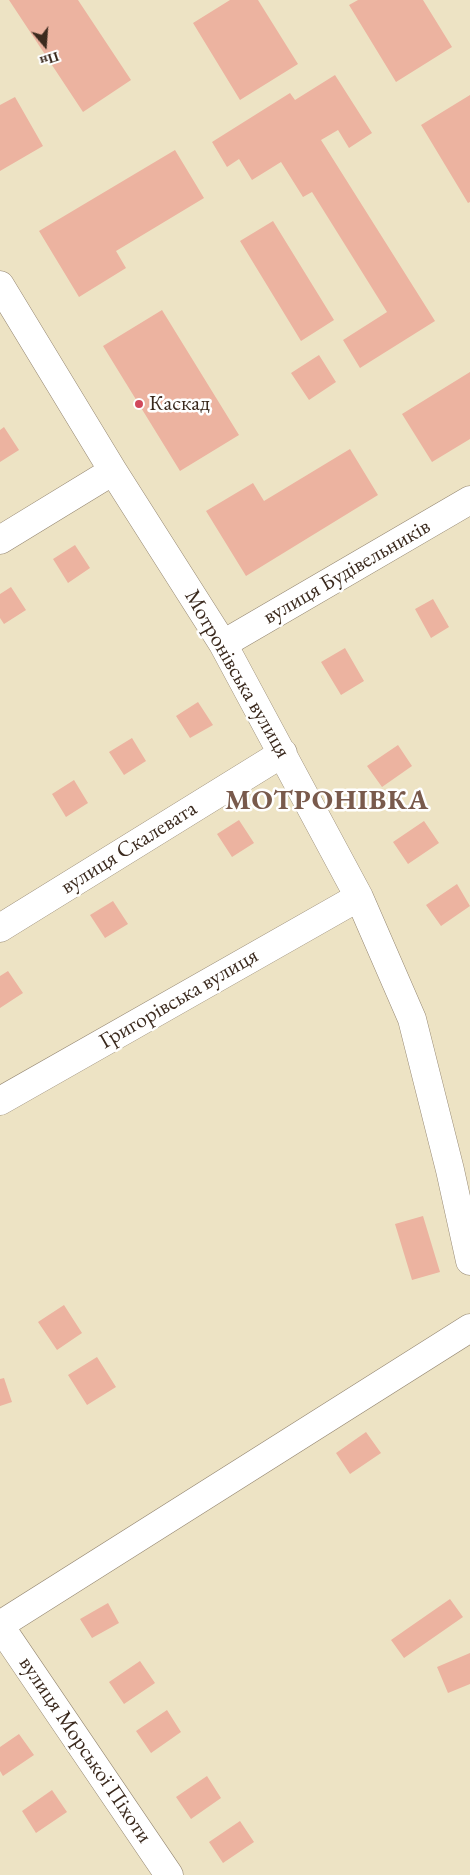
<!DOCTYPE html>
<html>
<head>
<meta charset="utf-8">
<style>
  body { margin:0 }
  #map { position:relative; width:470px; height:1875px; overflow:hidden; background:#ede3c4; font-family:"EB Garamond",serif }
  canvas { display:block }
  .north { position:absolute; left:20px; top:20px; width:50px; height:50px; -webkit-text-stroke:4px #fff; paint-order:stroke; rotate:162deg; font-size:14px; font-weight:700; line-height:20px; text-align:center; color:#3b2a1e }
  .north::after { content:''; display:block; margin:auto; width:18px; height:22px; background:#3b2a1e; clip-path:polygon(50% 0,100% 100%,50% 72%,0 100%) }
</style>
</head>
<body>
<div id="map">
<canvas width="470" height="1875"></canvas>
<div class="north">Пн</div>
</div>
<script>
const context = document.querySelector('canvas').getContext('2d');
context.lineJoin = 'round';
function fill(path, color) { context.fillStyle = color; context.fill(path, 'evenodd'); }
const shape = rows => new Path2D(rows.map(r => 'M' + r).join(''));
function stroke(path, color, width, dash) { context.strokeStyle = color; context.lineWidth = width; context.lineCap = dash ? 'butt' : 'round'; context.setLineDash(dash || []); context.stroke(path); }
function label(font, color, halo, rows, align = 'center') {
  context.font = font + ' "EB Garamond",serif'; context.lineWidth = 5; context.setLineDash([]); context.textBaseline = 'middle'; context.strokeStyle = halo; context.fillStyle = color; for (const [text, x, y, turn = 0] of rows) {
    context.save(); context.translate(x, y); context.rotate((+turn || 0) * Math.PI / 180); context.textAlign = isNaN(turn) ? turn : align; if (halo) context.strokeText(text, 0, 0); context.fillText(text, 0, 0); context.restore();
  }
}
fill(shape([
  [9,0,78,0,131,80,83,112],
  [230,0,258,0,298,64,240,100,193,23],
  [358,0,423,0,452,47,396,82,349,5],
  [335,75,372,133,349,148,338,130,321,140,435,321,360,368,343,340,387,312,312,192,303,197,281,162,252,180,239,159,227,167,212,142,290,93,295,100],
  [470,95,470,202,468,203,421,125],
  [15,97,43,146,0,171,0,105],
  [175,150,204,198,116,251,126,268,79,297,39,231],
  [273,221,334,320,301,341,240,241],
  [162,310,239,435,180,471,103,346],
  [319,355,336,382,309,400,291,373],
  [470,372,470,439,432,462,402,414],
  [4,427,19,450,0,462,0,430],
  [350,449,378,495,246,576,206,511,253,483,264,501],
  [75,545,90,568,68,583,53,559],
  [11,587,26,610,4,624,0,618,0,594],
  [433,599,449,627,431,638,415,609],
  [345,648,364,681,341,695,321,662],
  [198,702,213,725,190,738,176,716],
  [132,738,146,761,124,775,109,752],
  [398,745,412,766,382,787,367,766],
  [74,780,88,803,66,817,52,794],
  [239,820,254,843,232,857,217,834],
  [424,821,439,843,408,864,393,842],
  [457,884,470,906,441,926,426,905],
  [113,901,128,924,105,938,90,915],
  [8,971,23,993,0,1008,0,976],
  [423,1216,440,1272,412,1280,395,1224],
  [64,1305,82,1333,57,1350,38,1322],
  [97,1357,116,1387,87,1405,68,1375],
  [4,1378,12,1402,0,1406,0,1379],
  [366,1432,381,1453,350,1474,336,1453],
  [450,1599,463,1617,404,1658,391,1640],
  [108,1603,119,1623,92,1638,80,1619],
  [470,1653,470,1684,448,1693,437,1667],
  [140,1661,155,1683,124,1704,109,1682],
  [167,1710,181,1732,151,1753,136,1731],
  [19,1734,34,1755,3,1776,0,1771,0,1747],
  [207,1776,221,1798,191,1819,176,1797],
  [52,1790,67,1812,36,1833,22,1811],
  [240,1821,254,1842,223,1863,209,1842]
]), '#ecb3a0');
const minor = shape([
  [0,285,113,471,223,644,359,897,412,1019,450,1170,470,1261],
  [0,540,113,471],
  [223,644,470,500],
  [0,928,283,753],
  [0,1101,359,897],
  [0,1625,470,1328],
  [0,1626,169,1875]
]);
stroke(minor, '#948671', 29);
stroke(minor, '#fff', 28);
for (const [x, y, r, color] of [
  [139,404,5,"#d1495b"]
]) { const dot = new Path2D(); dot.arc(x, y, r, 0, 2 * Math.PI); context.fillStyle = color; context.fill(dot); stroke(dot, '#fff', 2); }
label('22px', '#3b2a1e', '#fff', [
  ["Каскад",149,404]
], 'left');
label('22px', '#3b2a1e', '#fff', [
  ["вулиця Будівельників",347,572,-30],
  ["Мотронівська вулиця",237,674,60],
  ["вулиця Скалевата",129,848,-32],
  ["Григорівська вулиця",179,999,-30],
  ["вулиця Морської Піхоти",85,1750,56]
]);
context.letterSpacing = '1px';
label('bold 28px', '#795a4c', '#fff', [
  ["МОТРОНІВКА",327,801]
]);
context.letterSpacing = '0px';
</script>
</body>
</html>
